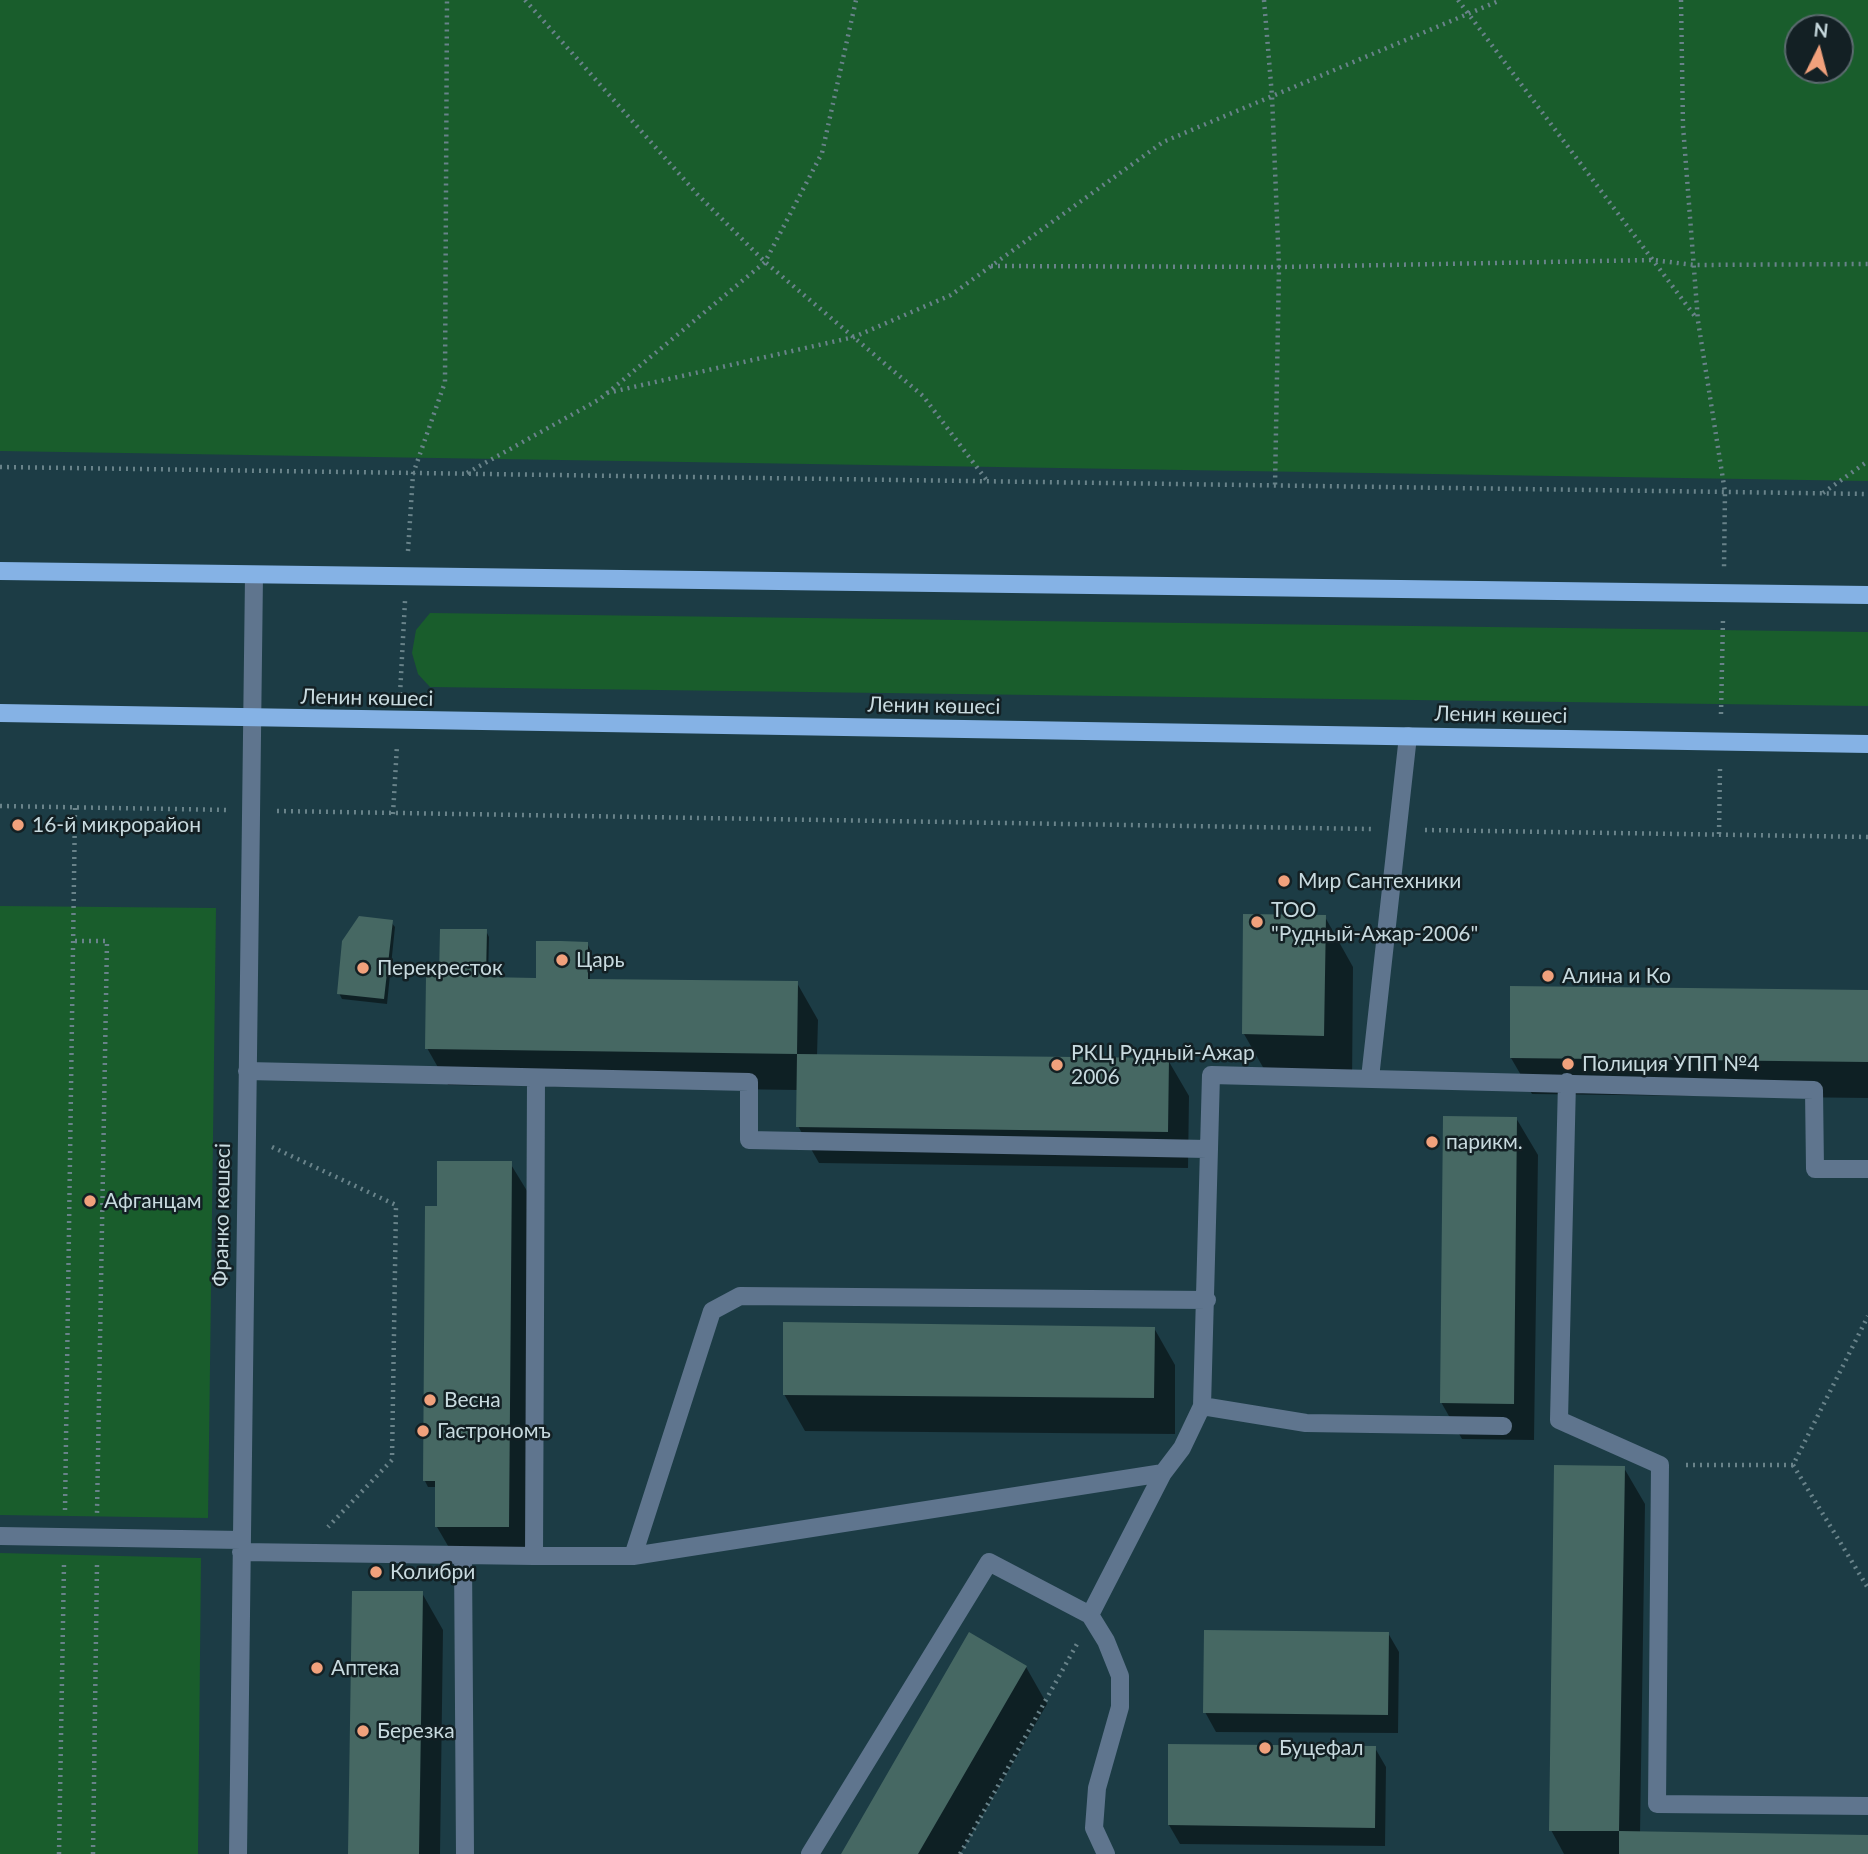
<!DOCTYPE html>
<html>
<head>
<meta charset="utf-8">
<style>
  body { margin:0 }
  #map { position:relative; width:1868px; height:1854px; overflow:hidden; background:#1c3c45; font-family:Lato,sans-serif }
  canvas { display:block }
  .north { position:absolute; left:1784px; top:14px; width:70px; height:70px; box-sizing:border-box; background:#132024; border:2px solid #5b6a6f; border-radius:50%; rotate:6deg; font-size:19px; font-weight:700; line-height:28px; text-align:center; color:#c8dadf }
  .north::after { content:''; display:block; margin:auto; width:24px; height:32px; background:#f1a17c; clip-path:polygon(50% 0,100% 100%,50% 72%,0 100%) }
</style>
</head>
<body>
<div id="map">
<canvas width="1868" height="1854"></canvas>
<div class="north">N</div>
</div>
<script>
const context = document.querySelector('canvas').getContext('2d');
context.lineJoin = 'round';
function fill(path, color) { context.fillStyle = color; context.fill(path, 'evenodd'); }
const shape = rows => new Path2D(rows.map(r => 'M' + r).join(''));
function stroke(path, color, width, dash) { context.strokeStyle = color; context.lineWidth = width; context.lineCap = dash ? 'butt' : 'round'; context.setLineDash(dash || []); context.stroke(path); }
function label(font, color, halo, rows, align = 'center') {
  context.font = font + ' Lato,sans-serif'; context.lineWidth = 5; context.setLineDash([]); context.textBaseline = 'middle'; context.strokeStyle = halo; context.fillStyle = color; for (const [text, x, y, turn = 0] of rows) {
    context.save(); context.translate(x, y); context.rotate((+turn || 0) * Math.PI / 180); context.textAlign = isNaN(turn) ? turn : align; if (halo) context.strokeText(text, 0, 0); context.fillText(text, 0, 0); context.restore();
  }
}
fill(shape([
  [0,0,1868,0,1868,481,0,451],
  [1798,28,1840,28,1840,70,1798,70],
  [430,613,1868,632,1868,706,430,687,418,674,412,653,416,630],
  [0,906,216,908,208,1518,0,1515],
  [0,1553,201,1558,198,1854,0,1854]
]), '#195d2c');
fill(shape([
  [1325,917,1353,967,1352,1085,1272,1083,1244,1034],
  [391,922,395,927,387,1004,342,999,339,993],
  [486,931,489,937,488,979,537,980,587,943,590,949,590,980,797,983,818,1020,817,1056,1168,1060,1189,1096,1188,1168,819,1163,798,1126,798,1090,448,1085,427,1048,441,978],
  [1868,992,1868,1098,1532,1094,1511,1058],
  [1516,1118,1538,1155,1534,1440,1462,1439,1441,1402],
  [510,1163,532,1199,529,1564,458,1563,437,1527,437,1487,428,1487,425,1481],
  [1154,1328,1175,1365,1175,1434,805,1431,784,1394],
  [1624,1468,1645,1504,1640,1834,1868,1837,1868,1854,1564,1854,1551,1830],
  [422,1593,443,1630,440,1854,350,1854],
  [1388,1633,1399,1652,1398,1733,1216,1732,1205,1712],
  [1026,1667,1047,1704,960,1854,843,1854],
  [1375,1748,1386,1767,1385,1846,1180,1844,1169,1825]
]), '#0007');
fill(shape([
  [1243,914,1326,915,1324,1036,1242,1034],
  [359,916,393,920,384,999,337,994,342,941],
  [440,929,487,929,486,977,536,978,536,941,561,941,588,942,588,979,798,981,797,1054,425,1049,426,976,439,977],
  [1510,986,1868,990,1868,1062,1510,1058],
  [797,1054,1169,1058,1168,1132,796,1127],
  [1443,1116,1517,1117,1514,1404,1440,1403],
  [437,1161,512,1161,509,1527,435,1527,435,1481,423,1481,425,1206,437,1206],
  [783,1322,1155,1327,1154,1398,783,1395],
  [1554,1465,1625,1466,1619,1831,1549,1831],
  [352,1591,423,1591,419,1854,348,1854],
  [1204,1630,1389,1632,1388,1715,1203,1713],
  [969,1632,1027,1666,918,1854,841,1854],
  [1168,1744,1376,1746,1375,1828,1168,1825],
  [1619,1831,1868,1835,1868,1854,1619,1854]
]), '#466863');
stroke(shape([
  [525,0,697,194,765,262,923,396,988,482],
  [1264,0,1272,96,1279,267,1275,486],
  [1458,0,1697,319],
  [1681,0,1683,126,1698,321,1725,492,1724,568],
  [991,266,1279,267,1653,260,1694,265,1868,264],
  [607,393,854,337,951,295,1163,142,1501,0],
  [0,467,1868,494],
  [467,473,600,399,765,262,822,153,856,0],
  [1823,493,1868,461],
  [408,551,413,474,445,382,447,0],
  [400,694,405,601],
  [1721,714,1723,618],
  [0,806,227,810],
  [277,811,1371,829],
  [393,814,397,745],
  [1425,830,1868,837],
  [1719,834,1720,769],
  [75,941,107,941,97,1513],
  [272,1147,396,1205,392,1460,328,1527],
  [1686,1465,1793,1465,1868,1316],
  [1793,1465,1868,1588],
  [65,1510,75,808],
  [59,1854,64,1564],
  [93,1854,97,1564],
  [960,1854,1077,1644]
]), '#69838a', 4.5, [2, 5]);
stroke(shape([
  [247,1071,749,1082,749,1140,1207,1149],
  [1370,1078,1408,736],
  [1567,1082,1559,1420,1660,1465,1657,1804,1868,1806],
  [1202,1406,1306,1423,1503,1426],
  [0,1536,241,1540],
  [241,1552,534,1556,536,1079],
  [463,1556,465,1854],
  [534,1556,633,1556,1163,1473],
  [633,1556,712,1311,740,1296,1207,1300],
  [1090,1615,1163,1473,1182,1448,1202,1406,1211,1075,1814,1090,1815,1169,1868,1169],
  [238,1854,254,576],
  [810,1854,989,1562,1090,1615,1106,1641,1120,1676,1120,1707,1097,1788,1094,1828,1106,1854]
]), '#5f758e', 18);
stroke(shape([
  [0,571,1868,595],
  [0,713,1868,744]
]), '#85b2e5', 18);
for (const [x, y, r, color] of [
  [18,825,7,"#f1a17c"],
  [1284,881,7,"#f1a17c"],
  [1257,922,7,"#f1a17c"],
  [562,960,7,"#f1a17c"],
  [363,968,7,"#f1a17c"],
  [1548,976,7,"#f1a17c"],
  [1568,1064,7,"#f1a17c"],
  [1057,1065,7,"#f1a17c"],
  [1432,1142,7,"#f1a17c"],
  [90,1201,7,"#f1a17c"],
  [430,1400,7,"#f1a17c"],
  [423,1431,7,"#f1a17c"],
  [376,1572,7,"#f1a17c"],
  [317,1668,7,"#f1a17c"],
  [363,1731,7,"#f1a17c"],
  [1265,1748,7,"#f1a17c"]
]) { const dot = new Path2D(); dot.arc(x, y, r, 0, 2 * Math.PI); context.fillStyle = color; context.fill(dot); stroke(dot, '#132024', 2.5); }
label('21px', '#c8dadf', '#132024', [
  ["Ленин көшесі",367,698,1],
  ["Ленин көшесі",934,706,1],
  ["Ленин көшесі",1501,715,1],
  ["Франко көшесі",222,1215,-89]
]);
label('21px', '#c8dadf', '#132024', [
  ["16-й микрорайон",32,825],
  ["Мир Сантехники",1298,881],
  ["ТОО",1271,910],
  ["\"Рудный-Ажар-2006\"",1271,934],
  ["Царь",576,960],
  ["Перекресток",377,968],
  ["Алина и Ко",1562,976],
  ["РКЦ Рудный-Ажар",1071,1053],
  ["2006",1071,1077],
  ["Полиция УПП №4",1582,1064],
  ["парикм.",1446,1142],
  ["Афганцам",104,1201],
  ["Весна",444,1400],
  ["Гастрономъ",437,1431],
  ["Колибри",390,1572],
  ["Аптека",331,1668],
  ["Березка",377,1731],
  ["Буцефал",1279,1748]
], 'left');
</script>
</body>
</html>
